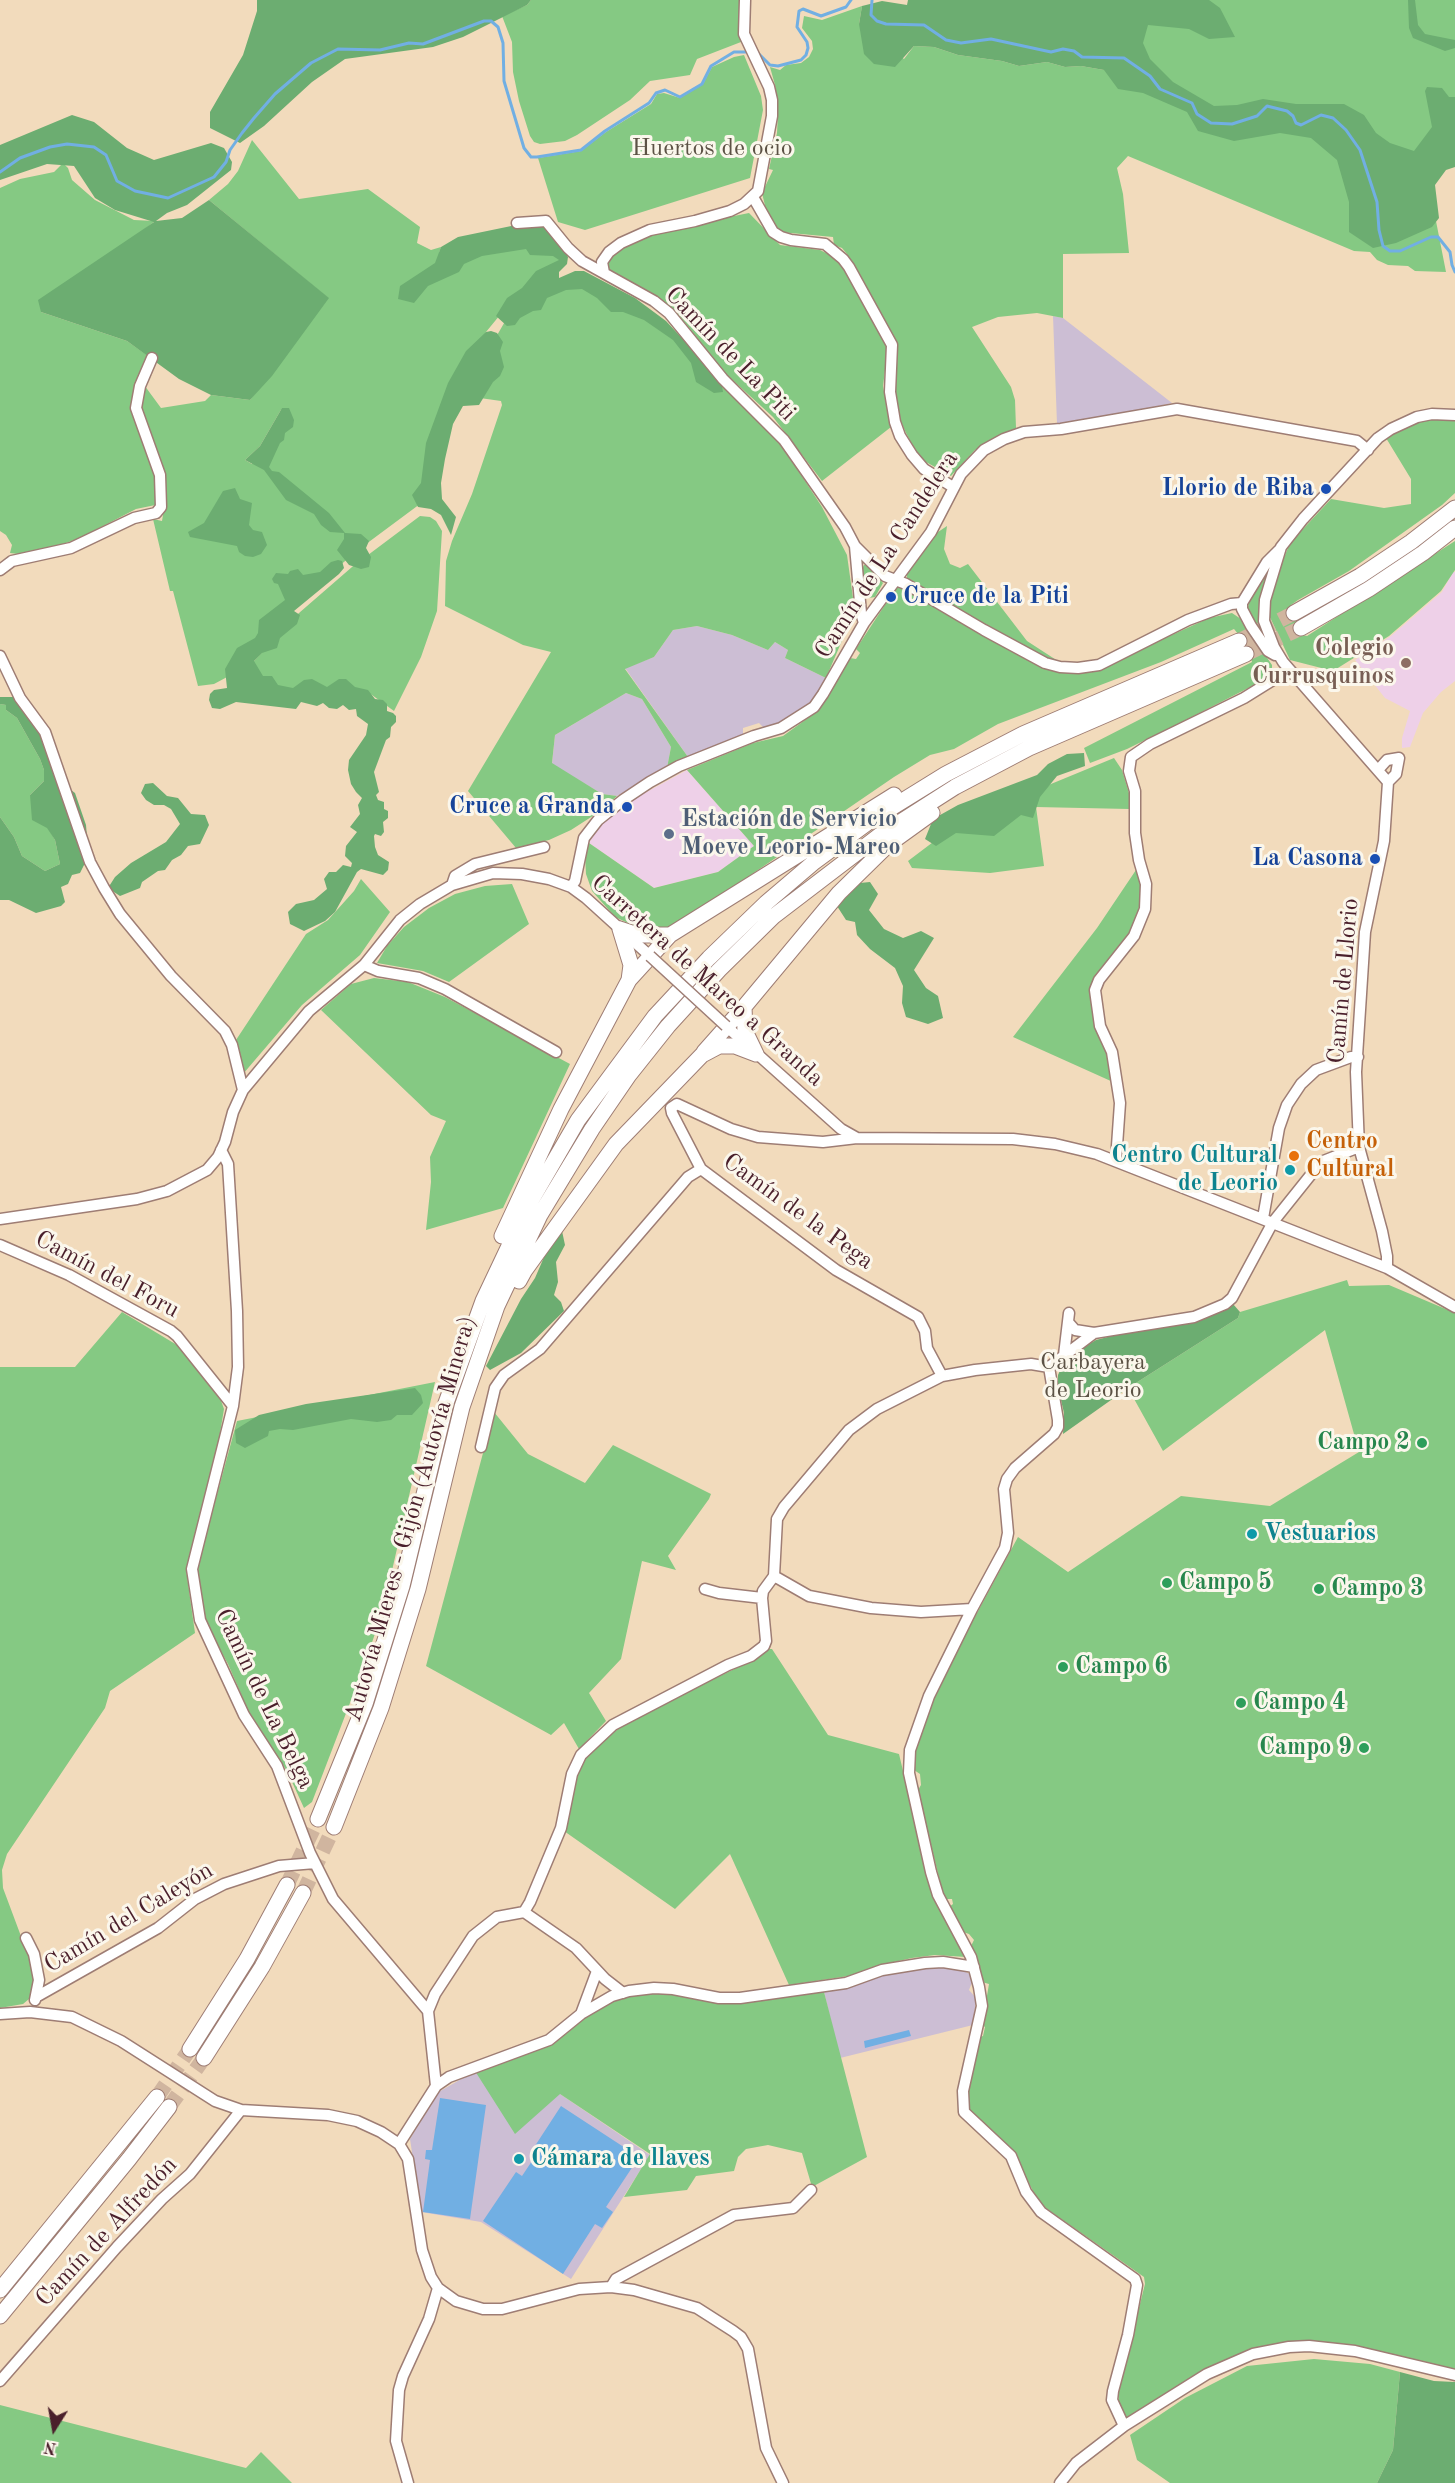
<!DOCTYPE html>
<html>
<head>
<meta charset="utf-8">
<style>
  body { margin:0 }
  #map { position:relative; width:1455px; height:2483px; overflow:hidden; background:#f2dbbc; font-family:"Old Standard TT",serif }
  canvas { display:block }
  .north { position:absolute; left:24px; top:2399px; width:60px; height:60px; -webkit-text-stroke:4px #fbf7ec; paint-order:stroke; rotate:191deg; font-size:16px; font-weight:700; line-height:24px; text-align:center; color:#4a1f2b }
  .north::after { content:''; display:block; margin:auto; width:21px; height:27px; background:#4a1f2b; clip-path:polygon(50% 0,100% 100%,50% 72%,0 100%) }
</style>
</head>
<body>
<div id="map">
<canvas width="1455" height="2483"></canvas>
<div class="north">N</div>
</div>
<script>
const context = document.querySelector('canvas').getContext('2d');
context.lineJoin = 'round';
function fill(path, color) { context.fillStyle = color; context.fill(path, 'evenodd'); }
const shape = rows => new Path2D(rows.map(r => 'M' + r).join(''));
function stroke(path, color, width, dash) { context.strokeStyle = color; context.lineWidth = width; context.lineCap = dash ? 'butt' : 'round'; context.setLineDash(dash || []); context.stroke(path); }
function label(font, color, halo, rows, align = 'center') {
  context.font = font + ' "Old Standard TT",serif'; context.lineWidth = 6; context.setLineDash([]); context.textBaseline = 'middle'; context.strokeStyle = halo; context.fillStyle = color; for (const [text, x, y, turn = 0] of rows) {
    context.save(); context.translate(x, y); context.rotate((+turn || 0) * Math.PI / 180); context.textAlign = isNaN(turn) ? turn : align; if (halo) context.strokeText(text, 0, 0); context.fillText(text, 0, 0); context.restore();
  }
}
fill(shape([
  [1453,572,1455,572,1455,681,1441,692,1423,713,1410,747,1402,748,1402,738,1410,711,1385,698,1355,660,1391,636,1442,592],
  [687,770,754,846,718,872,654,888,589,843,600,825,632,800]
]), '#eed0e8');
fill(shape([
  [1053,316,1063,318,1172,403,1114,416,1057,424],
  [697,626,732,635,768,650,775,642,788,650,785,658,826,678,811,703,777,726,766,730,759,723,743,728,743,738,688,757,625,668,654,657,673,630],
  [626,693,642,699,671,747,667,768,617,796,602,794,552,764,555,735],
  [939,1965,961,1970,970,1974,973,1980,969,1990,976,1998,973,2025,840,2058,824,1992,890,1973],
  [475,2071,560,2094,650,2155,571,2279,481,2222,421,2212,410,2139,437,2093]
]), '#ccbed4');
fill(shape([
  [531,0,748,0,749,35,741,42,697,59,690,75,650,81,630,100,577,135,565,141,540,144,534,142,530,136,519,101,513,72,512,42,502,16,527,5],
  [1112,0,1455,0,1455,163,1444,166,1431,184,1435,216,1446,272,1415,271,1408,266,1388,265,1377,260,1370,252,1354,251,1128,156,1117,168,1123,194,1129,253,1063,254,1063,318,1037,313,998,317,972,327,1011,387,1015,400,1016,428,975,450,951,476,926,462,916,452,906,433,895,407,895,344,889,328,847,254,842,248,834,245,833,237,780,232,767,214,762,193,773,170,769,169,777,133,778,113,775,85,770,67,780,70,786,65,801,63,809,57,813,49,812,41,802,28,804,16,822,20,862,6,859,24,904,59,914,46,934,47,958,55,1002,61,1019,66,1047,62,1065,67,1081,66,1104,70],
  [744,55,761,96,763,110,750,178,585,230,558,222,538,158,581,151,606,132,651,104,657,94,664,93,680,98,703,84,712,67,734,57],
  [252,140,299,199,368,189,420,227,417,243,431,250,441,247,439,253,524,226,566,261,509,304,486,332,424,501,358,550,324,579,229,676,214,684,198,686,173,591,170,591,153,519,162,521,165,503,136,509,80,538,46,550,18,554,10,553,12,545,6,535,0,531,0,188,20,179,54,172,63,163,68,168,72,180,95,200,134,220,155,221,41,312,127,341,148,356,139,378,161,408,205,401,211,395,250,400,328,298,209,200,228,184,238,171],
  [282,408,268,443,252,464,245,460,260,446],
  [749,213,780,245,820,250,840,260,885,340,887,355,883,386,891,427,822,481,773,417,727,375,677,313,652,293,609,270,607,263,616,252,637,240,674,228],
  [569,276,655,314,781,444,822,507,847,555,853,598,850,622,826,678,785,658,788,650,775,642,768,650,732,635,697,626,673,630,654,657,625,669,688,757,667,768,671,747,642,699,626,693,555,735,552,763,602,794,617,796,602,810,571,830,549,840,516,848,468,791,551,652,523,645,445,606,446,561,452,541,472,494,502,405,501,401,480,398,488,351,507,318],
  [1432,419,1455,420,1455,493,1442,505,1349,571,1298,600,1291,605,1290,610,1303,635,1307,636,1455,541,1455,570,1441,591,1389,636,1333,671,1290,660,1268,613,1279,570,1290,543,1331,499,1384,508,1411,504,1411,479,1386,438,1415,422],
  [420,516,430,517,436,521,442,531,437,611,421,657,394,711,372,695,360,689,282,689,239,677,299,613,352,567],
  [947,526,944,549,950,564,960,568,968,564,1027,641,1064,665,1014,643,907,579,907,573,938,532],
  [1272,562,1260,622,1264,637,1251,620,1248,607,1251,596],
  [864,565,868,565,883,583,875,597,869,598,864,593,862,569],
  [896,588,904,588,1051,670,1061,672,1093,671,1209,618,1232,613,1241,619,1272,665,1272,673,1264,680,1178,724,1127,749,1090,763,1084,748,1252,662,1250,655,1243,648,1243,640,1234,629,1161,662,998,724,954,749,930,755,894,777,720,896,668,928,643,930,615,917,592,891,586,874,585,855,589,843,654,888,718,872,754,846,687,770,753,743,783,736,819,710,850,658,856,659,860,653,856,649],
  [0,704,6,705,6,710,17,718,40,759,44,770,44,781,30,795,55,840,60,864,45,871,22,856,14,837,0,817],
  [1114,758,1122,770,1129,793,1129,809,1036,807,1044,866,990,873,912,868,908,861,949,830,1000,805],
  [1136,870,1142,883,1142,895,1133,931,1101,969,1091,985,1096,1021,1110,1052,1113,1082,1013,1037,1097,928],
  [361,879,390,912,360,955,302,1005,243,1074,240,1068,236,1040,306,934,328,920,354,891],
  [512,884,529,924,449,982,423,971,377,963,387,946,404,927,429,908,455,894,485,886],
  [374,978,408,982,445,997,570,1064,503,1208,426,1230,431,1182,430,1157,446,1121,431,1115,321,1010,351,984],
  [1347,1280,1349,1286,1389,1285,1455,1313,1455,2369,1354,2345,1325,2342,1291,2342,1259,2347,1220,2362,1126,2419,1119,2405,1118,2391,1145,2284,1144,2277,1040,2204,1010,2148,967,2107,965,2100,980,2037,983,2036,985,2027,982,2025,989,1984,982,1982,971,1946,974,1940,969,1934,963,1932,949,1907,953,1904,952,1899,944,1899,918,1790,921,1785,920,1774,914,1770,914,1749,930,1700,1018,1537,1068,1572,1181,1496,1270,1506,1359,1452,1325,1330,1163,1451,1128,1388,1238,1318,1240,1312],
  [122,1312,182,1348,219,1395,224,1409,215,1464,186,1569,195,1633,110,1691,105,1708,7,1854,2,1870,3,1888,31,1963,34,1984,29,1999,23,2004,0,2008,0,1367,75,1367],
  [435,1382,383,1610,363,1669,312,1802,304,1808,287,1771,251,1717,228,1664,207,1626,197,1578,200,1557,237,1421],
  [494,1412,528,1454,585,1483,613,1445,711,1494,709,1499,668,1556,676,1570,642,1561,621,1659,589,1693,606,1721,579,1749,564,1723,551,1735,426,1666],
  [767,1649,772,1649,828,1735,899,1754,923,1855,966,1957,935,1955,912,1958,885,1964,855,1975,789,1985,730,1854,675,1909,564,1831,578,1773,582,1762,590,1751,631,1719,751,1661],
  [824,1992,867,2157,812,2187,802,2153,768,2145,746,2149,738,2157,734,2171,696,2176,687,2190,624,2197,650,2154,560,2094,515,2134,475,2071,547,2045,566,2034,591,2013,611,2001,630,1996,656,1993,787,1995],
  [1314,2359,1370,2364,1400,2372,1393,2450,1377,2483,1170,2483,1137,2460,1130,2435,1185,2398,1247,2366],
  [0,2405,246,2468,261,2452,292,2483,0,2483]
]), '#85c983');
fill(shape([
  [257,0,531,0,527,5,463,37,433,47,345,59,312,82,264,126,240,143,210,128,210,112,243,55,257,11],
  [908,0,1209,0,1220,8,1235,37,1209,39,1189,29,1148,25,1143,43,1150,59,1173,82,1214,106,1237,105,1263,99,1296,104,1344,104,1364,115,1376,133,1390,143,1414,151,1432,127,1425,91,1427,87,1442,88,1449,97,1455,97,1455,167,1446,170,1435,185,1439,218,1432,227,1396,243,1373,248,1349,232,1349,202,1337,160,1311,138,1280,133,1234,141,1198,131,1187,112,1143,93,1118,89,1104,70,1081,66,1065,67,1047,62,1019,66,1002,61,958,55,934,47,914,46,895,67,874,64,864,54,859,24,862,6,882,1,907,5],
  [1408,0,1415,0,1418,25,1425,34,1455,40,1455,48,1445,51,1413,38,1409,28],
  [72,115,94,122,127,148,154,160,211,143,224,148,232,162,231,170,187,205,167,213,156,221,182,218,209,200,329,298,272,376,250,400,211,395,179,379,127,341,41,312,38,300,154,222,115,210,95,198,74,166,47,164,0,180,0,145],
  [521,224,539,224,550,231,560,243,568,257,567,264,559,272,559,278,575,271,584,271,635,298,666,321,721,380,723,392,714,393,696,382,691,363,673,340,644,320,623,312,611,312,597,298,582,289,566,290,547,298,541,310,533,311,520,318,515,325,507,326,496,316,507,298,522,288,536,271,559,260,553,256,530,255,526,249,482,256,464,264,459,272,428,286,414,303,398,299,400,286,435,263,441,247,458,237],
  [491,331,497,333,503,342,500,351,504,367,500,376,493,382,479,405,463,406,453,424,445,459,441,483,442,499,456,517,451,535,441,515,431,509,418,507,412,495,421,483,426,443,448,383,466,351,486,332],
  [282,408,289,408,294,420,293,427,285,433,284,440,280,443,269,467,272,471,279,472,329,513,345,533,361,534,369,541,366,548,371,557,369,567,361,569,349,565,337,550,344,539,344,533,330,532,321,525,314,514,286,500,264,470,245,460,260,446],
  [235,488,240,499,252,503,249,525,253,530,262,532,267,545,261,554,253,557,245,556,239,552,237,546,190,537,188,532,204,523,223,491],
  [338,560,342,561,344,568,339,574,294,611,300,615,297,624,280,638,277,648,262,653,254,661,263,676,272,676,278,685,293,688,304,680,312,679,327,687,339,679,346,679,355,687,368,690,375,699,383,700,387,704,387,711,393,713,396,716,396,722,391,727,390,737,386,740,374,772,379,792,376,795,378,800,384,802,384,809,388,811,388,818,383,822,384,832,381,836,375,834,374,836,375,847,378,855,389,862,388,870,383,875,361,869,357,872,335,912,325,921,304,931,290,924,288,912,296,904,314,900,327,889,324,879,329,872,336,872,343,865,351,867,352,863,345,856,346,846,357,832,350,827,360,814,358,805,362,798,356,792,351,784,348,770,349,760,366,735,368,724,357,716,356,709,349,710,343,705,337,709,329,708,323,703,317,706,301,702,296,709,236,702,220,709,212,708,209,700,210,694,214,690,227,688,225,669,237,648,255,638,258,633,259,620,285,600,278,584,274,583,272,579,276,573,288,574,290,571,298,569,303,575,320,572,331,562],
  [0,697,13,697,31,711,67,787,75,793,86,825,89,861,85,863,80,873,72,875,68,884,61,887,65,902,61,906,36,913,9,900,0,900,0,817,14,837,22,856,45,871,60,864,55,840,47,828,32,820,30,795,44,781,44,770,40,759,17,718,6,710,6,705,0,704],
  [1084,753,1085,766,1057,776,1040,797,1033,818,1021,815,994,836,956,833,936,846,925,839,933,819,958,805,1037,775,1048,764,1067,754],
  [153,783,167,796,178,798,191,814,205,815,209,825,200,844,188,846,181,855,172,860,165,870,158,871,142,882,140,888,120,896,108,888,115,877,131,863,166,842,180,824,171,809,164,805,154,805,146,800,141,793,145,784],
  [870,882,878,894,869,910,884,929,903,938,921,931,934,938,914,970,926,988,938,996,943,1018,928,1024,906,1017,902,1003,903,986,895,968,870,949,857,935,855,922,846,920,837,906,860,883],
  [562,1231,565,1245,556,1262,558,1282,554,1295,561,1302,564,1311,521,1353,490,1370,486,1366,521,1299,535,1278,548,1248],
  [1233,1304,1240,1312,1238,1318,1128,1388,1063,1434,1064,1413,1058,1387,1058,1375,1063,1364,1076,1352,1096,1340,1131,1331,1199,1321],
  [415,1388,421,1395,423,1403,412,1415,397,1415,391,1420,377,1422,351,1419,293,1430,280,1429,269,1431,268,1436,245,1448,236,1443,235,1430,259,1415,306,1404],
  [1400,2372,1434,2381,1455,2382,1455,2483,1377,2483,1393,2450]
]), '#6cad71');
fill(shape([
  [909,2030,911,2036,865,2048,864,2041],
  [440,2098,486,2105,470,2219,423,2212,430,2160,425,2159,426,2150,432,2150],
  [561,2106,639,2157,606,2207,613,2212,602,2228,595,2224,563,2274,483,2221,516,2172,522,2176,536,2155,531,2152]
]), '#71afe3');
stroke(shape([
  [872,0,871,15,877,21,886,24,924,25,946,40,961,43,991,39,1051,52,1063,49,1074,51,1082,57,1124,58,1150,76,1160,89,1192,103,1197,114,1211,123,1232,124,1257,116,1267,106,1287,111,1293,116,1296,123,1301,125,1321,115,1333,118,1346,130,1360,150,1377,202,1379,230,1383,246,1390,251,1400,251,1431,237,1438,237,1450,252,1452,265,1455,272],
  [758,53,770,65,778,66,801,60,806,55,808,48,807,42,797,27,799,11,803,9,821,16,846,7,851,0],
  [0,172,20,158,50,147,67,144,94,147,106,155,117,181,135,191,168,198,214,177,226,162,230,150,242,133,254,118,275,94,311,63,338,49,380,50,409,43,423,44,484,21,491,21,498,27,503,43,504,81,524,148,531,157,537,157,581,150,605,131,649,103,656,93,665,90,680,97,702,84,711,66,734,52,749,52]
]), '#71afe3', 3);
stroke(shape([
  [1239,641,1294,613],
  [1246,654,1301,628],
  [287,1885,318,1819],
  [303,1893,334,1827],
  [157,2097,190,2049],
  [169,2107,204,2058]
]), '#d0b59f', 15, [15, 8]);
const minor = shape([
  [753,197,773,232,781,237,791,240,825,244,843,259,849,267,892,345,890,392,895,422,900,436,912,455,924,469,953,487],
  [517,223,546,221,568,248,582,261,654,301,669,313,723,379,784,440,845,527,855,546,885,576,906,584,984,630,1045,663,1060,667,1078,668,1099,665,1188,620,1231,604,1242,603],
  [604,273,602,262,609,252,621,243,650,230,695,221,730,211,744,204,758,191,772,116,772,100,769,87,744,34,745,0],
  [855,546,861,613,864,623],
  [0,570,12,561,71,548,134,518,156,513,161,507,160,475,136,408,140,386,152,358],
  [1275,655,1268,651,1251,626,1242,609,1242,603,1267,562,1279,550],
  [0,656,20,698,45,732,90,862,104,888,120,914,171,976,225,1031,232,1045,243,1090],
  [1378,770,1387,760,1399,758,1396,774,1388,782],
  [452,885,455,876,475,864,544,847],
  [571,887,575,881,584,838,598,820,623,800,650,782,679,766,754,736,781,728,814,707,823,694,864,623,931,532,961,474,984,450,1004,439,1024,432,1061,429,1177,409,1357,441,1368,450],
  [364,965,378,971,419,978,445,989,556,1052],
  [726,1026,841,1129,857,1138,1013,1139,1055,1144,1097,1154,1387,1268,1455,1307],
  [857,1138,823,1142,758,1137,731,1129,677,1104,671,1108,672,1113,701,1169,836,1270,918,1317,925,1331,927,1348,942,1376],
  [221,1150,228,1164,237,1311,238,1367,233,1406,192,1569,200,1620,244,1715,277,1766,310,1853,333,1899,428,2011,436,2086],
  [1116,1160,1120,1103,1112,1052,1100,1026,1095,990,1099,980,1134,936,1145,909,1146,884,1139,860,1135,833,1135,791,1129,771,1131,757,1150,744,1244,698,1289,670],
  [1263,1218,1279,1128,1287,1105,1301,1084,1316,1070,1351,1057,1358,1057],
  [0,1219,137,1199,167,1191,207,1170,218,1157,225,1142,233,1112,243,1090,309,1011,364,965,400,920,420,904,452,885,493,873,522,874,549,879,571,887,586,898,650,956],
  [0,1245,69,1275,171,1331,177,1336,233,1406],
  [1387,1268,1387,1256,1382,1231,1359,1147,1356,1072,1365,932,1384,841,1388,782,1283,662,1274,647,1264,621,1265,600,1281,547,1303,519,1378,438,1391,429,1417,417,1432,414,1455,415],
  [1068,1322,1075,1330,1094,1333],
  [1064,1355,1069,1313],
  [1049,1367,1058,1420,1058,1427,1054,1434,1015,1468,1007,1479,1004,1489,1008,1533,1005,1548,972,1609,929,1696,910,1750,909,1773,931,1872,938,1895,971,1957,979,1987,982,2006,963,2091,964,2112,1011,2156,1026,2192,1041,2212,1135,2279,1137,2285,1128,2335,1113,2391,1112,2400,1124,2426],
  [481,1447,495,1388,504,1375,540,1349,688,1177,701,1169],
  [774,1576,809,1596,871,1608,921,1612,972,1609],
  [705,1589,719,1593,762,1598],
  [524,1912,576,1948,605,1979,623,1993],
  [26,1938,34,1954,39,1980,35,2000],
  [36,1997,158,1928,195,1899,224,1884,279,1866,315,1863],
  [428,2011,435,1994,473,1936,497,1917,524,1912,530,1902,561,1828,572,1774,581,1755,613,1725,728,1665,751,1656,764,1646,766,1641,762,1598,763,1591,774,1576,777,1519,784,1507,849,1430,877,1409,942,1376,975,1370,1031,1364,1049,1367,1094,1333,1194,1317,1225,1304,1232,1298,1273,1222,1321,1162,1359,1147],
  [0,2014,30,2012,72,2017,121,2041,215,2101,241,2110,328,2115,357,2121,381,2132,399,2144,408,2159,422,2250,431,2277,438,2288,456,2301,483,2309,502,2309,579,2289,611,2287,634,2290,697,2308,733,2331,741,2337,748,2349,766,2448,783,2483],
  [581,2014,597,1971],
  [399,2144,436,2086,449,2077,549,2040,581,2014,612,1996,629,1991,654,1988,673,1989,719,1998,740,1998,846,1983,882,1970,925,1963,943,1962,974,1967],
  [611,2287,616,2279,734,2215,793,2208,811,2190],
  [0,2381,117,2247,162,2199,190,2174,241,2110],
  [408,2483,396,2441,399,2390,403,2376,429,2319,438,2288],
  [1060,2483,1076,2463,1124,2426,1207,2374,1253,2354,1289,2347,1309,2346,1355,2351,1455,2375]
]);
const highway = shape([
  [1294,613,1360,576,1411,542,1455,508],
  [1301,628,1369,589,1423,553,1455,528],
  [620,929,638,935,670,935,894,795],
  [629,980,670,935],
  [704,1052,744,1007],
  [756,1054,745,1031,744,1007,839,893,889,844,932,813],
  [502,1236,561,1109,629,980,631,965,620,929],
  [519,1281,525,1270,616,1144,702,1055,719,1046,735,1046,756,1054],
  [318,1819,365,1704,402,1586,446,1403,483,1301,528,1206,578,1120,655,1016,709,958,766,903,813,863,870,821,946,774,1023,734,1239,641],
  [334,1827,381,1708,418,1589,462,1407,497,1306,540,1215,592,1129,629,1075,668,1026,719,970,774,916,880,835,955,787,1029,748,1246,654],
  [190,2049,247,1959,287,1885],
  [204,2058,262,1967,303,1893],
  [0,2290,157,2097],
  [0,2316,129,2159,169,2107]
]);
stroke(minor, '#9e7d74', 13);
stroke(highway, '#9e7d74', 17);
stroke(minor, '#fff', 10);
stroke(highway, '#fff', 15);
const minorBridge = shape([
  [650,956,726,1026]
]);
stroke(minorBridge, '#9e7d74', 13, []);
stroke(minorBridge, '#fff', 10);
for (const [x, y, r, color] of [
  [1326,489,6,"#1a4fb4"],
  [891,597,6,"#1a4fb4"],
  [1406,663,6,"#8d6e63"],
  [627,807,6,"#1a4fb4"],
  [669,834,6,"#5c6f8a"],
  [1375,859,6,"#1a4fb4"],
  [1294,1156,6,"#e8710a"],
  [1290,1170,6,"#0f9aa8"],
  [1422,1443,6,"#2e9e5b"],
  [1252,1534,6,"#0f9aa8"],
  [1167,1583,6,"#2e9e5b"],
  [1319,1589,6,"#2e9e5b"],
  [1063,1667,6,"#2e9e5b"],
  [1241,1703,6,"#2e9e5b"],
  [1364,1748,6,"#2e9e5b"],
  [519,2159,6,"#0f9aa8"]
]) { const dot = new Path2D(); dot.arc(x, y, r, 0, 2 * Math.PI); context.fillStyle = color; context.fill(dot); stroke(dot, '#fbf7ec', 2); }
label('24px', '#5c5245', '#fbf7ec', [
  ["Huertos de ocio",712,149],
  ["Carbayera",1093,1363],
  ["de Leorio",1093,1391]
]);
label('24px', '#4a1f2b', '#fbf7ec', [
  ["Camín de La Piti",730,354,46],
  ["Camín de La Candelera",887,555,-57],
  ["Carretera de Mareo a Granda",707,981,42],
  ["Camín de Llorio",1344,981,-85],
  ["Camín de la Pega",798,1212,36],
  ["Camín del Foru",107,1275,28],
  ["Autovía Mieres - Gijón (Autovía Minera)",411,1519,-74],
  ["Camín de La Belga",264,1699,64],
  ["Camín del Caleyón",129,1918,-31],
  ["Camín de Alfredón",107,2232,-47]
]);
label('bold 24px', '#164399', '#fbf7ec', [
  ["Llorio de Riba",1314,489],
  ["Cruce de la Piti",903,597,"left"],
  ["Cruce a Granda",615,807],
  ["La Casona",1363,859]
], 'right');
label('bold 24px', '#785e54', '#fbf7ec', [
  ["Colegio",1394,649],
  ["Currusquinos",1394,677]
], 'right');
label('bold 24px', '#4e5e75', '#fbf7ec', [
  ["Estación de Servicio",681,820],
  ["Moeve Leorio-Mareo",681,848]
], 'left');
label('bold 24px', '#c56008', '#fbf7ec', [
  ["Centro",1306,1142],
  ["Cultural",1306,1170]
], 'left');
label('bold 24px', '#0d838f', '#fbf7ec', [
  ["Centro Cultural",1278,1156,"right"],
  ["de Leorio",1278,1184,"right"],
  ["Vestuarios",1264,1534],
  ["Cámara de llaves",531,2159]
], 'left');
label('bold 24px', '#27864d', '#fbf7ec', [
  ["Campo 2",1410,1443,"right"],
  ["Campo 5",1179,1583],
  ["Campo 3",1331,1589],
  ["Campo 6",1075,1667],
  ["Campo 4",1253,1703],
  ["Campo 9",1352,1748,"right"]
], 'left');
</script>
</body>
</html>
